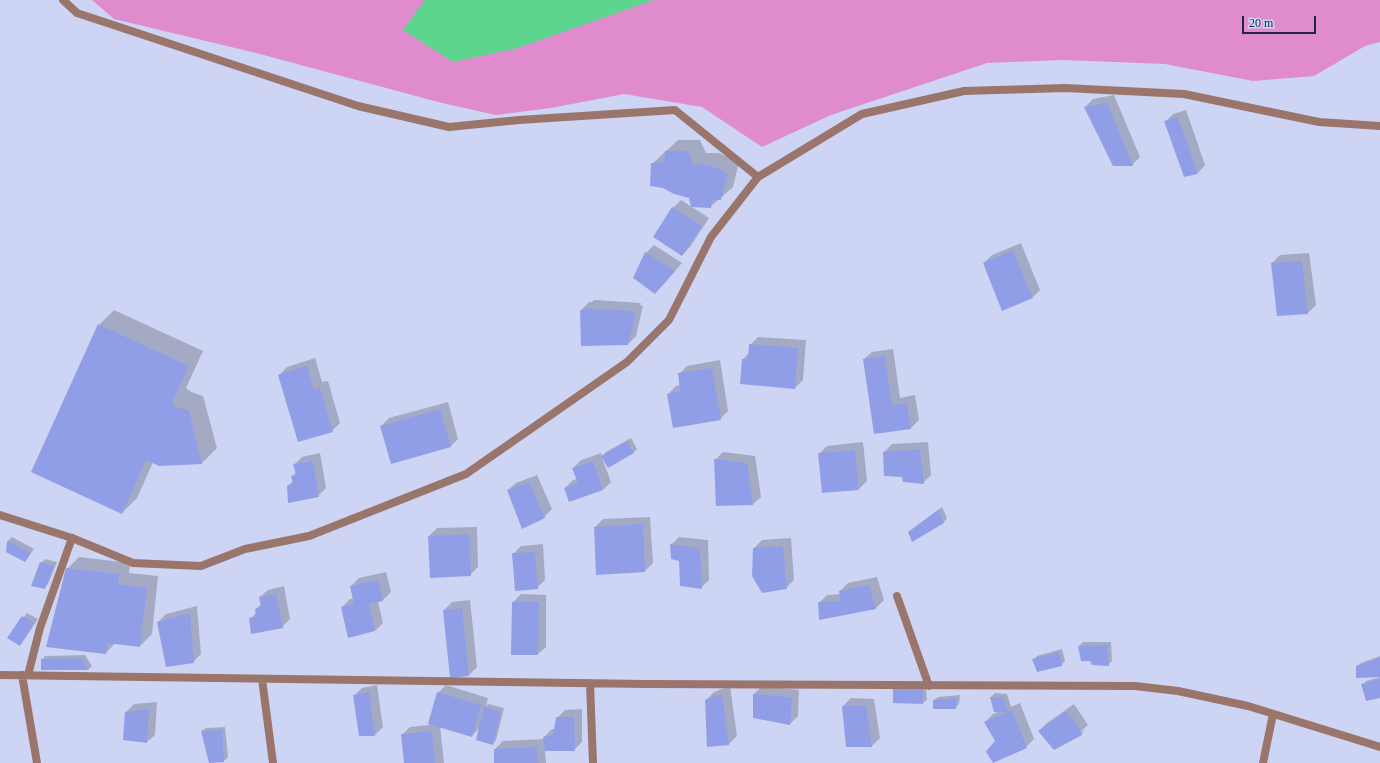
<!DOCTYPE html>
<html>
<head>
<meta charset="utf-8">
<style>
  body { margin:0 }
  #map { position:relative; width:1380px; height:763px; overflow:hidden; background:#ced5f4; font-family:"Times New Roman",serif }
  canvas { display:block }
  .scale { position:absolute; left:1242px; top:16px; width:74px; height:18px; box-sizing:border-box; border:2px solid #212643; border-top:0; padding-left:5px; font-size:12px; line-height:14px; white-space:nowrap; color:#212643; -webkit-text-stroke:3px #ced5f4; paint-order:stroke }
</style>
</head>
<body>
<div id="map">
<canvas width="1380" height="763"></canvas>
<div class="scale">20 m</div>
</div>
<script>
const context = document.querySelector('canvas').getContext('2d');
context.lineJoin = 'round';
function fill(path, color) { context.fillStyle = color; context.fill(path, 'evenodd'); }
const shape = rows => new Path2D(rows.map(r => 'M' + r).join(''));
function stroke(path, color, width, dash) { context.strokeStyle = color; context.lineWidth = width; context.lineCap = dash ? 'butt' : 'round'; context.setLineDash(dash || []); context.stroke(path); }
fill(shape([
  [92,0,1380,0,1380,42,1365,46,1314,76,1253,81,1165,64,1063,60,987,63,831,115,762,147,702,107,624,94,551,108,496,115,442,103,256,53,114,19]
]), '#e08bce');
fill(shape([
  [425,0,654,0,518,48,453,62,403,30]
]), '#5ed58f');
fill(shape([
  [1114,95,1140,157,1132,165,1085,107,1093,99],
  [1186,110,1205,165,1198,173,1165,122,1173,114],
  [678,140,700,140,706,153,719,153,739,162,733,187,710,207,690,197,652,164],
  [681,200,709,218,690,247,682,255,655,236,673,208],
  [1021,243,1040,290,1033,297,984,263,992,255],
  [654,245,682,263,663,285,646,253],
  [1309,253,1316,305,1308,313,1277,315,1272,263,1280,255],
  [594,300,641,303,640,305,643,306,636,336,628,344,581,310,589,302,592,302],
  [114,310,203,351,186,388,191,392,203,396,217,448,202,463,160,465,153,462,137,498,122,513,99,325],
  [758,337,806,340,803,380,795,388,741,383,743,359,749,353,750,345],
  [893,349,900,398,915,395,919,420,911,428,875,433,864,359,872,352],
  [315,358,322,382,328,381,340,423,332,431,279,375,287,367],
  [720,360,728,411,720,419,668,394,676,386,680,385,679,374,687,366],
  [448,402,458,439,450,447,381,426,389,418],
  [631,438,637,449,633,453,602,458,611,482,603,490,565,488,573,480,577,479,573,468,581,460,601,453,602,457,606,452],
  [863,442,867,481,859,489,819,454,827,446],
  [928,442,931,475,923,483,903,476,884,452,892,444],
  [723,452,755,456,761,497,753,504,715,460],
  [320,453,326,488,318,496,288,486,293,481,292,477,296,472,294,465,302,457],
  [537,475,552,509,544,517,508,490,516,483],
  [942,507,947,518,944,522,913,541,913,529],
  [650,517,653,563,645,571,597,574,595,527,603,519],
  [477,527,478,567,470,575,429,536,437,528],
  [12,537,34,549,25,561,7,551,8,541],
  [679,537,708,540,709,580,701,588,680,560,671,545],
  [791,538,794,580,786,588,753,576,754,548,762,540],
  [543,544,545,580,537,588,513,554,521,546],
  [79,557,130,563,129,573,158,576,152,634,140,646,115,643,106,653,67,569],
  [45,559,57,562,48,584,44,588,41,563],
  [386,572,391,592,383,600,378,601,383,623,375,631,342,607,350,599,354,598,351,586,359,578],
  [877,577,884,600,876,608,820,619,819,603,827,595,841,594,840,591,848,583],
  [284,586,290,619,282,627,250,619,257,612,256,609,261,604,260,597,268,590],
  [521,594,546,595,546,647,538,654,513,602],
  [470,600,477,667,469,675,444,610,452,602],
  [197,606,201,654,193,662,158,622,166,614],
  [27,613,38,619,20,644,9,638],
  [1083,642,1111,642,1112,661,1108,665,1091,660,1079,646],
  [1062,649,1065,661,1061,665,1033,660,1037,656],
  [85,655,92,666,89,669,42,669,42,660,45,656],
  [1380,656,1380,676,1357,666,1361,663],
  [1380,677,1380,697,1363,685,1366,681],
  [926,684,927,700,923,703,894,688],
  [377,685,383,727,375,735,360,735,354,696,362,688],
  [446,685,488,698,486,707,488,704,504,708,496,740,493,744,480,727,472,736,440,726,444,763,405,763,402,735,410,727,429,725,438,693],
  [730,686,737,736,729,744,706,700,714,692],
  [762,686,799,690,798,716,790,724,754,694],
  [995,693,1007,694,1011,707,1020,703,1034,739,1026,747,997,741,985,722,993,714,1000,711,995,711,991,697],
  [960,695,959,704,955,708,934,700,938,697],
  [851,698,874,699,880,738,872,746,843,706],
  [157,702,155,735,147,742,124,740,126,712,134,704],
  [1074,704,1088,725,1080,732,1085,730,1081,734,1039,731,1047,723],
  [582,709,582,742,574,750,545,750,546,763,495,763,495,749,503,741,544,739,544,737,552,729,555,729,557,718,565,710],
  [225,727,228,757,224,761,210,763,202,731,206,728]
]), '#0003');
fill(shape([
  [1107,103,1133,166,1113,166,1084,107],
  [1178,117,1198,174,1184,177,1164,121],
  [665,151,688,151,694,165,707,164,728,173,721,200,712,200,711,208,691,207,689,198,674,194,663,188,650,186,651,163,664,162],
  [672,207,702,226,682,256,653,237],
  [1013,250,1033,298,1002,311,983,263],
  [645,252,675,271,655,294,633,278],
  [1302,261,1308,314,1277,316,1271,263],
  [585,308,634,311,633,313,636,313,628,345,581,346,580,310,585,310],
  [98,324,189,366,172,403,176,407,189,411,202,464,159,466,146,460,122,514,31,472],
  [749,344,798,348,795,389,740,384,742,359,748,359],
  [885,356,892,405,907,403,911,429,874,434,863,359],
  [307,366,314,390,320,388,333,432,298,442,278,375],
  [712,368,721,420,673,428,667,394,680,391,678,373],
  [440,409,451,447,391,464,380,426],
  [627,441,634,453,608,468,601,456],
  [920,449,924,484,903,482,902,477,884,476,883,452],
  [855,450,859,490,822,493,818,453],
  [714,459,747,463,753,505,716,506],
  [313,461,319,497,288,503,287,486,293,483,291,476,296,475,293,464],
  [593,461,603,490,569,502,564,488,578,483,572,468],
  [529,482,545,518,522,529,507,490],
  [938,510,944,523,912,542,908,532],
  [643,524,645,572,596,575,594,527],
  [469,534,471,576,430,578,428,536],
  [7,541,31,553,25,562,6,552],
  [670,544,700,548,702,589,680,586,679,561,671,559],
  [783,546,787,589,762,593,752,576,753,548],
  [535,552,538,589,515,591,512,553],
  [40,562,54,566,45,589,31,586],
  [66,568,119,574,118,584,147,588,140,647,107,643,106,654,46,647],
  [378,580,383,601,369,604,375,631,348,638,341,607,354,604,350,586],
  [869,585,876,609,819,620,818,602,841,601,839,591],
  [276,594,283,628,251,634,249,618,256,617,255,609,261,607,259,597],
  [512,602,539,602,538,655,511,655],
  [462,608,469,676,450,678,443,610],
  [190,613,194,663,166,667,157,622],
  [22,616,35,623,20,646,7,638],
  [1107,645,1109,666,1092,665,1090,661,1081,661,1078,646],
  [1059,652,1062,666,1037,672,1032,659],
  [81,658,89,670,41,670,41,659],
  [1380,658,1380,677,1356,678,1356,666],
  [1380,679,1380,698,1366,701,1361,684],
  [923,687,923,704,893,703,893,688],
  [369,692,375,736,359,736,353,695],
  [437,692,481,705,472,737,428,724],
  [722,694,729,745,707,747,705,700],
  [753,694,792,697,790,725,753,718],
  [990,697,1003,697,1008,712,994,712],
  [957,698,956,709,933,709,933,700],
  [842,706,866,706,872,747,846,747],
  [484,707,501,712,493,745,476,740],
  [149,709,147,743,123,740,125,712],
  [1012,710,1027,748,993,763,986,752,987,750,995,741,984,722],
  [1066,711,1070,718,1072,717,1082,735,1054,750,1038,731],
  [556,717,574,717,575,751,545,751,543,737,553,735],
  [222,730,224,762,209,763,201,731],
  [432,731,435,763,404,763,401,734],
  [537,747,538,763,494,763,494,749]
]), '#909ee8');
stroke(shape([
  [63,0,77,13,358,106,449,127,519,120,675,110,758,177],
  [897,596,929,686],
  [0,675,646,684,1135,686,1178,691,1248,706,1380,747],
  [22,675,37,763],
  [28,675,40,628,72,538],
  [262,679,273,763],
  [590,683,593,763],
  [1263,763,1273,714]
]), '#99756b', 8);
stroke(shape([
  [0,515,72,538,133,563,201,566,245,549,309,536,466,474,627,362,669,320,711,237,758,177,862,114,964,91,1065,88,1184,94,1319,122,1380,126]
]), '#99756b', 8);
</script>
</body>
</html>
